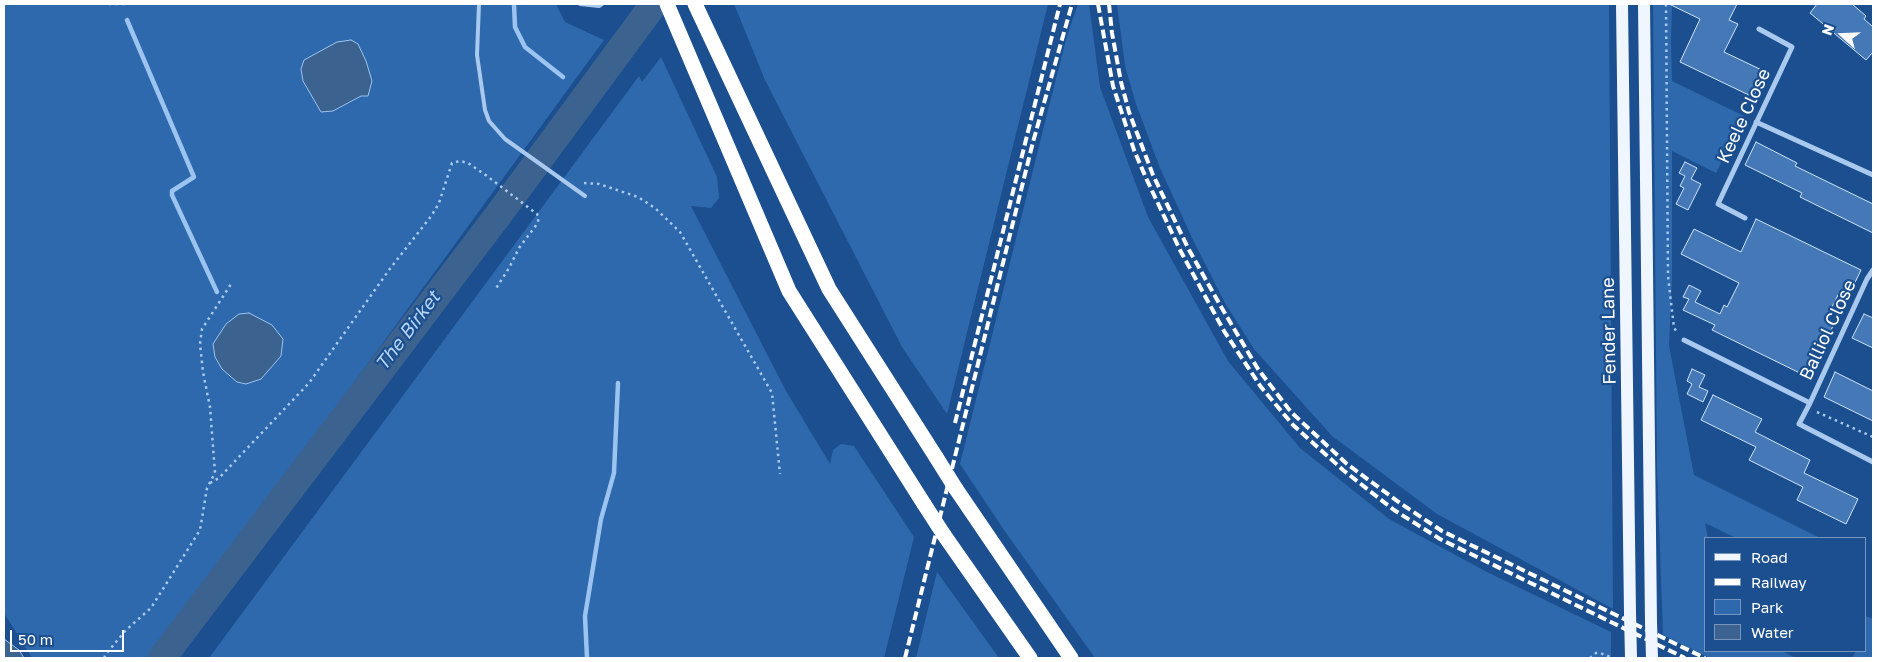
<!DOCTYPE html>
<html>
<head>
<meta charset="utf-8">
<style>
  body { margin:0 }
  #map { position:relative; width:1877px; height:662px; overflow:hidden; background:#1b4f8f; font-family:"Golos Text",sans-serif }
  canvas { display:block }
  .frame { position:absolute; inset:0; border:5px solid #fff; pointer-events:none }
  .legend { position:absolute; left:1704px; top:537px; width:162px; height:115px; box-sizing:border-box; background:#1b4f8f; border:1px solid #7695bc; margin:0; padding:6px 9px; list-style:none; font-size:15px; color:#fff }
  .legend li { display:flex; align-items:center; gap:10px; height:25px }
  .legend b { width:25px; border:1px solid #7695bc }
  .north { position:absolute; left:1817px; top:10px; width:50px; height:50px; -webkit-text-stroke:4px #1b4f8f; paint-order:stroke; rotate:290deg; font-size:14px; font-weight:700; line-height:20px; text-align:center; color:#fff }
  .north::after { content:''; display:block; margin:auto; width:18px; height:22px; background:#fff; clip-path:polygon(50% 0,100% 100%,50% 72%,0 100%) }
  .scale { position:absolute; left:10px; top:630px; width:114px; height:22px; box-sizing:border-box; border:2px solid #fff; border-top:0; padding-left:6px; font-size:15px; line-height:18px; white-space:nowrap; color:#fff; -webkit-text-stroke:4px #1b4f8f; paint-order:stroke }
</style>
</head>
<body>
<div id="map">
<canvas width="1877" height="662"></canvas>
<div class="frame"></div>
<ul class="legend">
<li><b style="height:6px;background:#f0f6ff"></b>Road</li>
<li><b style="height:6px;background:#fff"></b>Railway</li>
<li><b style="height:14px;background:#2e69ad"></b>Park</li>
<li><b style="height:14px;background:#3c6290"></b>Water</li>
</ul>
<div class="north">N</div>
<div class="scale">50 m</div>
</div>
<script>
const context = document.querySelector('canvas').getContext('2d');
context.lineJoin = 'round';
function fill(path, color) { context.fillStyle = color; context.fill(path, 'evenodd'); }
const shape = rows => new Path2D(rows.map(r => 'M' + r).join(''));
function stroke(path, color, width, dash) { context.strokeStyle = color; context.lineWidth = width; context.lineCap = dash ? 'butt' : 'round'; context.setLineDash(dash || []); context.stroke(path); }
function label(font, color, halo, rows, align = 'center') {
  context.font = font + ' "Golos Text",sans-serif'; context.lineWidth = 4.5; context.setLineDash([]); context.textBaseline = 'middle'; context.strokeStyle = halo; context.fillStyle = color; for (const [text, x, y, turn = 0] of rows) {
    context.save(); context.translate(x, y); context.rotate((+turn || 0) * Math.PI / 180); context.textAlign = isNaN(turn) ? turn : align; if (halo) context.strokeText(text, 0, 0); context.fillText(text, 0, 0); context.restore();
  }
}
fill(shape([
  [4,4,556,4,565,22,604,40,153,658,32,658,4,613],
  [734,4,1048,4,947,414,902,347,765,80],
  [1078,4,1089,4,1100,87,1148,217,1228,361,1300,448,1389,519,1487,572,1611,632,1611,658,1095,658,1004,530,960,464,1048,110,1067,36],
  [1117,4,1609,4,1613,609,1437,514,1332,436,1254,349,1225,303,1193,240,1160,168,1136,104,1125,66],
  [1653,4,1672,4,1671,41,1672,81,1744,116,1716,173,1672,151,1672,277,1669,346,1694,475,1820,538,1736,538,1705,523,1708,538,1706,538,1706,651,1782,651,1796,658,1710,658,1663,635,1657,467],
  [661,57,717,177,719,198,711,208,691,206,786,391,830,464,833,450,841,444,854,446,914,537,884,658,209,658,639,76,642,82],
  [937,572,999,658,916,658],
  [1866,616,1873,619,1873,658,1852,658,1856,651,1866,651]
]), '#2e69ad');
const water = shape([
  [351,40,358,44,366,61,372,81,368,96,361,96,333,111,321,112,303,81,301,69,304,60,337,42,351,40],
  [249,313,272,325,283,339,281,356,261,379,246,384,237,382,222,369,215,357,213,344,226,324,239,314,249,313],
  [4,639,19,650,24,658,4,658,4,639]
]);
fill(water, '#3c6290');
stroke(water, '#9cc4f0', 1);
stroke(shape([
  [514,4,515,27,525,47,563,77],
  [127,20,194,177,172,191,172,195,217,292],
  [586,82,596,85],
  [587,658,585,616,601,519,614,473,618,383]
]), '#9cc4f0', 4.5);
stroke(shape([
  [162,658,499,214,654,4]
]), '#3c6290', 28);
const building = shape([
  [1669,4,1737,4,1729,20,1738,24,1724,52,1766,72,1753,97,1680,62,1700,19,1669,4],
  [1817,4,1852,4,1866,16,1864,19,1873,27,1873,52,1866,60,1810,13,1817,4],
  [1756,142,1797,163,1795,166,1873,204,1873,233,1800,197,1802,193,1745,165,1756,142],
  [1685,162,1697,168,1691,179,1701,184,1688,210,1676,204,1684,188,1680,186,1685,176,1679,173,1685,162],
  [1756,219,1861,270,1849,295,1840,291,1826,319,1834,324,1808,377,1712,330,1715,325,1683,310,1689,299,1683,297,1689,285,1701,291,1695,302,1720,314,1724,305,1727,307,1739,283,1681,254,1694,229,1741,252,1756,219],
  [1864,314,1873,318,1873,348,1852,338,1864,314],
  [1692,369,1705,375,1699,387,1708,391,1703,402,1687,394,1692,384,1687,381,1692,369],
  [1835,372,1873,391,1873,421,1824,397,1835,372],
  [1713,395,1762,419,1755,432,1810,460,1804,473,1858,499,1846,524,1797,500,1803,487,1749,460,1756,447,1701,420,1713,395]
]);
fill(building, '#4478b7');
stroke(building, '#cfe3fa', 1);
stroke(shape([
  [109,4,126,4],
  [1666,4,1668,276,1674,328,1678,333],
  [584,183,599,184,638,197,655,208,680,232,772,393,780,474],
  [1817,412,1873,437],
  [210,483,219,478,309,383,389,270,432,215,439,203,452,163,460,161,468,163,487,176,537,214,539,218,537,224,519,248,509,268,495,290],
  [104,658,106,654,126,630,151,608,200,530,207,488,215,473,210,407,203,372,200,344,202,329,231,284],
  [1590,658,1596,653,1600,653,1613,658]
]), '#a9c9ee', 2.5, [2.5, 4]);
stroke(shape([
  [479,4,477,55,485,110,489,121,505,139,585,196],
  [580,4,599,6,602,4]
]), '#a9c9ee', 4);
stroke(shape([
  [1756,122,1873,175],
  [1745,218,1718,204,1792,47,1759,29],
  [1684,340,1810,403,1799,424,1873,462],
  [1810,403,1867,279,1873,270]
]), '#a9c9ee', 5);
stroke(shape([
  [1622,4,1630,613],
  [1644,4,1651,622]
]), '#f0f6ff', 12);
stroke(shape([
  [667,4,789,291,924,504],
  [695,4,829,289,936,457],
  [956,489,1071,658],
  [944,535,1030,658]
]), '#fff', 15);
stroke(shape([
  [1098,4,1113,86,1134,150,1146,178,1180,250,1224,331,1261,387,1293,425,1343,470,1394,510,1440,539,1685,658],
  [1109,4,1112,33,1121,82,1129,112,1153,175,1188,248,1220,305,1258,369,1291,412,1347,464,1400,503,1442,531,1705,658],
  [955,423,1060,4],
  [905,658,1033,142,1072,4]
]), '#fff', 4, [9, 4]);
stroke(shape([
  [1630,613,1631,658],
  [1651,622,1652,658]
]), '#f0f6ff', 12);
stroke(shape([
  [936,457,956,489],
  [924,504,944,535]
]), '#fff', 15);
label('18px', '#fff', '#1b4f8f', [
  ["Keele Close",1744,116,-65],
  ["Balliol Close",1828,330,-65],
  ["Fender Lane",1609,331,-91]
]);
label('italic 19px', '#b5d3f5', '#1b4f8f', [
  ["The Birket",408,331,-53]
]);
</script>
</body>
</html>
